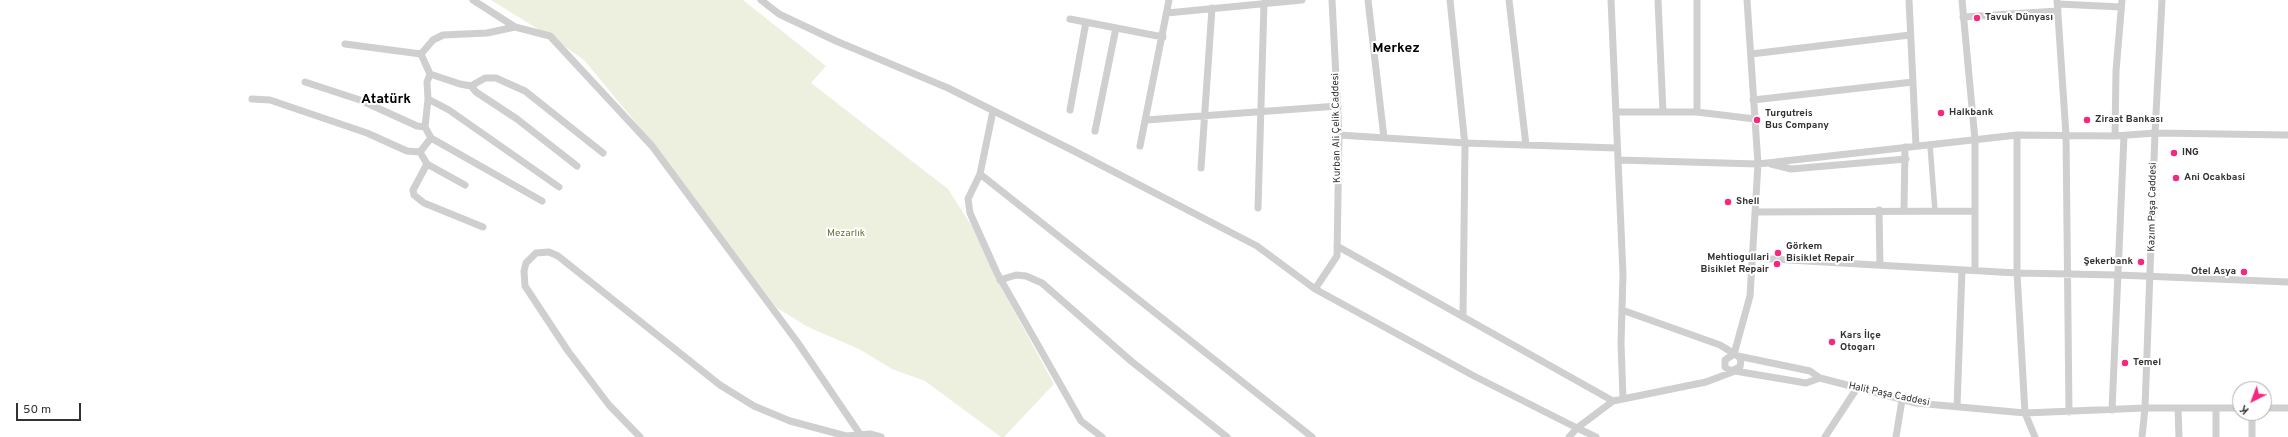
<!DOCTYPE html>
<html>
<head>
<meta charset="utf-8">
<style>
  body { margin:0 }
  #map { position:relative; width:2288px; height:437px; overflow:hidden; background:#fff; font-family:Overpass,sans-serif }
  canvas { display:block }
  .north { position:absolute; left:2232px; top:381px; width:40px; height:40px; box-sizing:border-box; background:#fff; border:1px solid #adadad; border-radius:50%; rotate:222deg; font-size:11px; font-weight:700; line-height:16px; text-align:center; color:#323232 }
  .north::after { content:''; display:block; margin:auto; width:14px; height:18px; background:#f5277e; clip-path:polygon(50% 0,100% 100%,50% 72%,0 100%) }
  .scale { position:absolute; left:16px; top:403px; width:65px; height:18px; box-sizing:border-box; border:2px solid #323232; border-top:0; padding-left:5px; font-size:12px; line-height:14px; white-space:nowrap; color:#323232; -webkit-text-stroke:3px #fff; paint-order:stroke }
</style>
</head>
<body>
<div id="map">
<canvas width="2288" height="437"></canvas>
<div class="north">K</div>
<div class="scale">50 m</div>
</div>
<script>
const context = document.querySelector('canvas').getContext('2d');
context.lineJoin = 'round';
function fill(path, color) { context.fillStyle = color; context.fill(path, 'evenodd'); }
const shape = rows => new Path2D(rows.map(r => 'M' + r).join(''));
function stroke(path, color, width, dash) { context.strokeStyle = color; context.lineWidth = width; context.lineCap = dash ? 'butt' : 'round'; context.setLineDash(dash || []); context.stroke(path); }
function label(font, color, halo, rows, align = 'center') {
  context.font = font + ' Overpass,sans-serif'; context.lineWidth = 4; context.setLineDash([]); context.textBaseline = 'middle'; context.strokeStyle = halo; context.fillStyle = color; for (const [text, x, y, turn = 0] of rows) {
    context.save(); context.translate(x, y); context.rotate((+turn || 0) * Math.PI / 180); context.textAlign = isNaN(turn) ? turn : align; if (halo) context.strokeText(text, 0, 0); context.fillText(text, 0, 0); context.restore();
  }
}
fill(shape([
  [491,0,743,0,826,66,811,83,948,189,975,231,997,280,1054,384,1004,437,1001,437,925,381,892,369,859,349,808,327,777,308,632,118,584,60,554,39]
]), '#edefdf');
stroke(shape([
  [1930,145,1935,211]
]), '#cfcfcf', 5.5);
stroke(shape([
  [473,0,515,27,550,36,652,146,798,343,862,437],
  [761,0,779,14,836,41,948,88,1072,150,1257,246,1315,289,1474,376,1577,428,1569,437],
  [1368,0,1384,138],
  [1450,0,1465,145,1463,317],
  [1509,0,1526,145],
  [1611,0,1623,274,1621,343,1623,399],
  [1658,0,1663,112],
  [1909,0,1916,146],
  [1962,0,1975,140,1975,270],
  [2057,0,2066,135,2069,412],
  [2058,4,2121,7],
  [1167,13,1302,0],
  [1963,17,2058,11],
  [1070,19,1163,37],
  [345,44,421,54],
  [421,54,430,74,427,82,428,99,425,127,431,138,542,201],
  [421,54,433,40,443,35,487,33,515,27],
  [1751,54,1910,35],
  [430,74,460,84,471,86,485,78,496,78,525,91,603,153],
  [305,82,360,100,417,126,425,127],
  [471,86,476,92,517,119,577,166],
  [252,99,270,100,367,133,407,151,420,152],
  [428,99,449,110,559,187],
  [1753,100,1913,82],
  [1070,110,1086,22],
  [993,111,980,174,968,199,970,213,997,273,1081,421,1102,437],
  [1616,112,1697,112,1755,119],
  [1697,112,1697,0],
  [1146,120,1338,106],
  [1095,131,1116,28],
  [1339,135,1465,143,1617,148],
  [2017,135,2017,273,2025,413,2035,437],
  [2115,136,2116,71,2122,0],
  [1140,146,1169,0],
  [420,152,427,164,465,185],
  [420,152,431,138],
  [1618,160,1758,164,2017,135,2115,136,2155,133,2288,135],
  [427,164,413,190,414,195,424,203,483,227],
  [1771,164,1791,169,1906,159],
  [1201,168,1212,8],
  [980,174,1312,437],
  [1258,208,1264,3],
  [1879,210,1880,265],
  [1904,210,1905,147],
  [1756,212,1975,211],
  [1337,246,1613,401],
  [1753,258,2017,273,2118,275,2288,282],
  [1000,280,1016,275,1026,276,1042,283,1131,361,1227,437],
  [1315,289,1337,256,1339,135,1332,0],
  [1622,310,1720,345,1738,356,1741,360,1740,367,1731,371,1725,367,1725,360,1734,354],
  [1734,354,1750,296,1758,164,1747,0],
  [1738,356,1810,371,1820,378],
  [1957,407,1962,270],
  [2178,408,2179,437],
  [2216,408,2216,437],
  [2264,408,2288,408],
  [2112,410,2124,136],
  [2252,413,2252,437],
  [640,437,609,405,568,351,525,286,524,271,526,263,536,253,549,252,558,256,720,385,754,406,790,421,846,436,870,434,881,437],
  [1596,437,1577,428,1613,401,1706,382,1735,371,1806,383,1820,378,1916,403,2025,413,2145,408,2240,408],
  [1825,437,1857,388],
  [1896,437,1902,400],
  [2142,437,2145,408,2155,133,2162,0]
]), '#cfcfcf', 7);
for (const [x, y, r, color] of [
  [1977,18,4,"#f5277e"],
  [1941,113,4,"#f5277e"],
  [1757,120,4,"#f5277e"],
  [2087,120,4,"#f5277e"],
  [2174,153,4,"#f5277e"],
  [2176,178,4,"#f5277e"],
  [1728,202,4,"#f5277e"],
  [1778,253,4,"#f5277e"],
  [2141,262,4,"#f5277e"],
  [1777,264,4,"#f5277e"],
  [2244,272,4,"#f5277e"],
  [1832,342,4,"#f5277e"],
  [2125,363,4,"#f5277e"]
]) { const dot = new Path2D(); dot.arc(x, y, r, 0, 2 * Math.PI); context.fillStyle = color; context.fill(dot); stroke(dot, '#fff', 1.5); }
label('bold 10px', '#323232', '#fff', [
  ["Tavuk Dünyası",1985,18],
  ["Halkbank",1949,113],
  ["Turgutreis",1765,114],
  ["Bus Company",1765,126],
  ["Ziraat Bankası",2095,120],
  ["ING",2182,153],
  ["Ani Ocakbasi",2184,178],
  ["Shell",1736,202],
  ["Görkem",1786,247],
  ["Bisiklet Repair",1786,259],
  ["Mehtiogullari",1769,258,"right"],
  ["Bisiklet Repair",1769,270,"right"],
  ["Şekerbank",2133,262,"right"],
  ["Otel Asya",2236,272,"right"],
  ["Kars İlçe",1840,336],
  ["Otogarı",1840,348],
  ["Temel",2133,363]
], 'left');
label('10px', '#323232', '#fff', [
  ["Kurban Ali Çelik Caddesi",1337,128,-91],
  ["Kazım Paşa Caddesi",2153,207,-89],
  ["Halit Paşa Caddesi",1889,395,12]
]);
label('10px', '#68733a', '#fff', [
  ["Mezarlık",846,234]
]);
label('bold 14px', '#000', '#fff', [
  ["Merkez",1396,49],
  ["Atatürk",386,100]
]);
</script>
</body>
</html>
